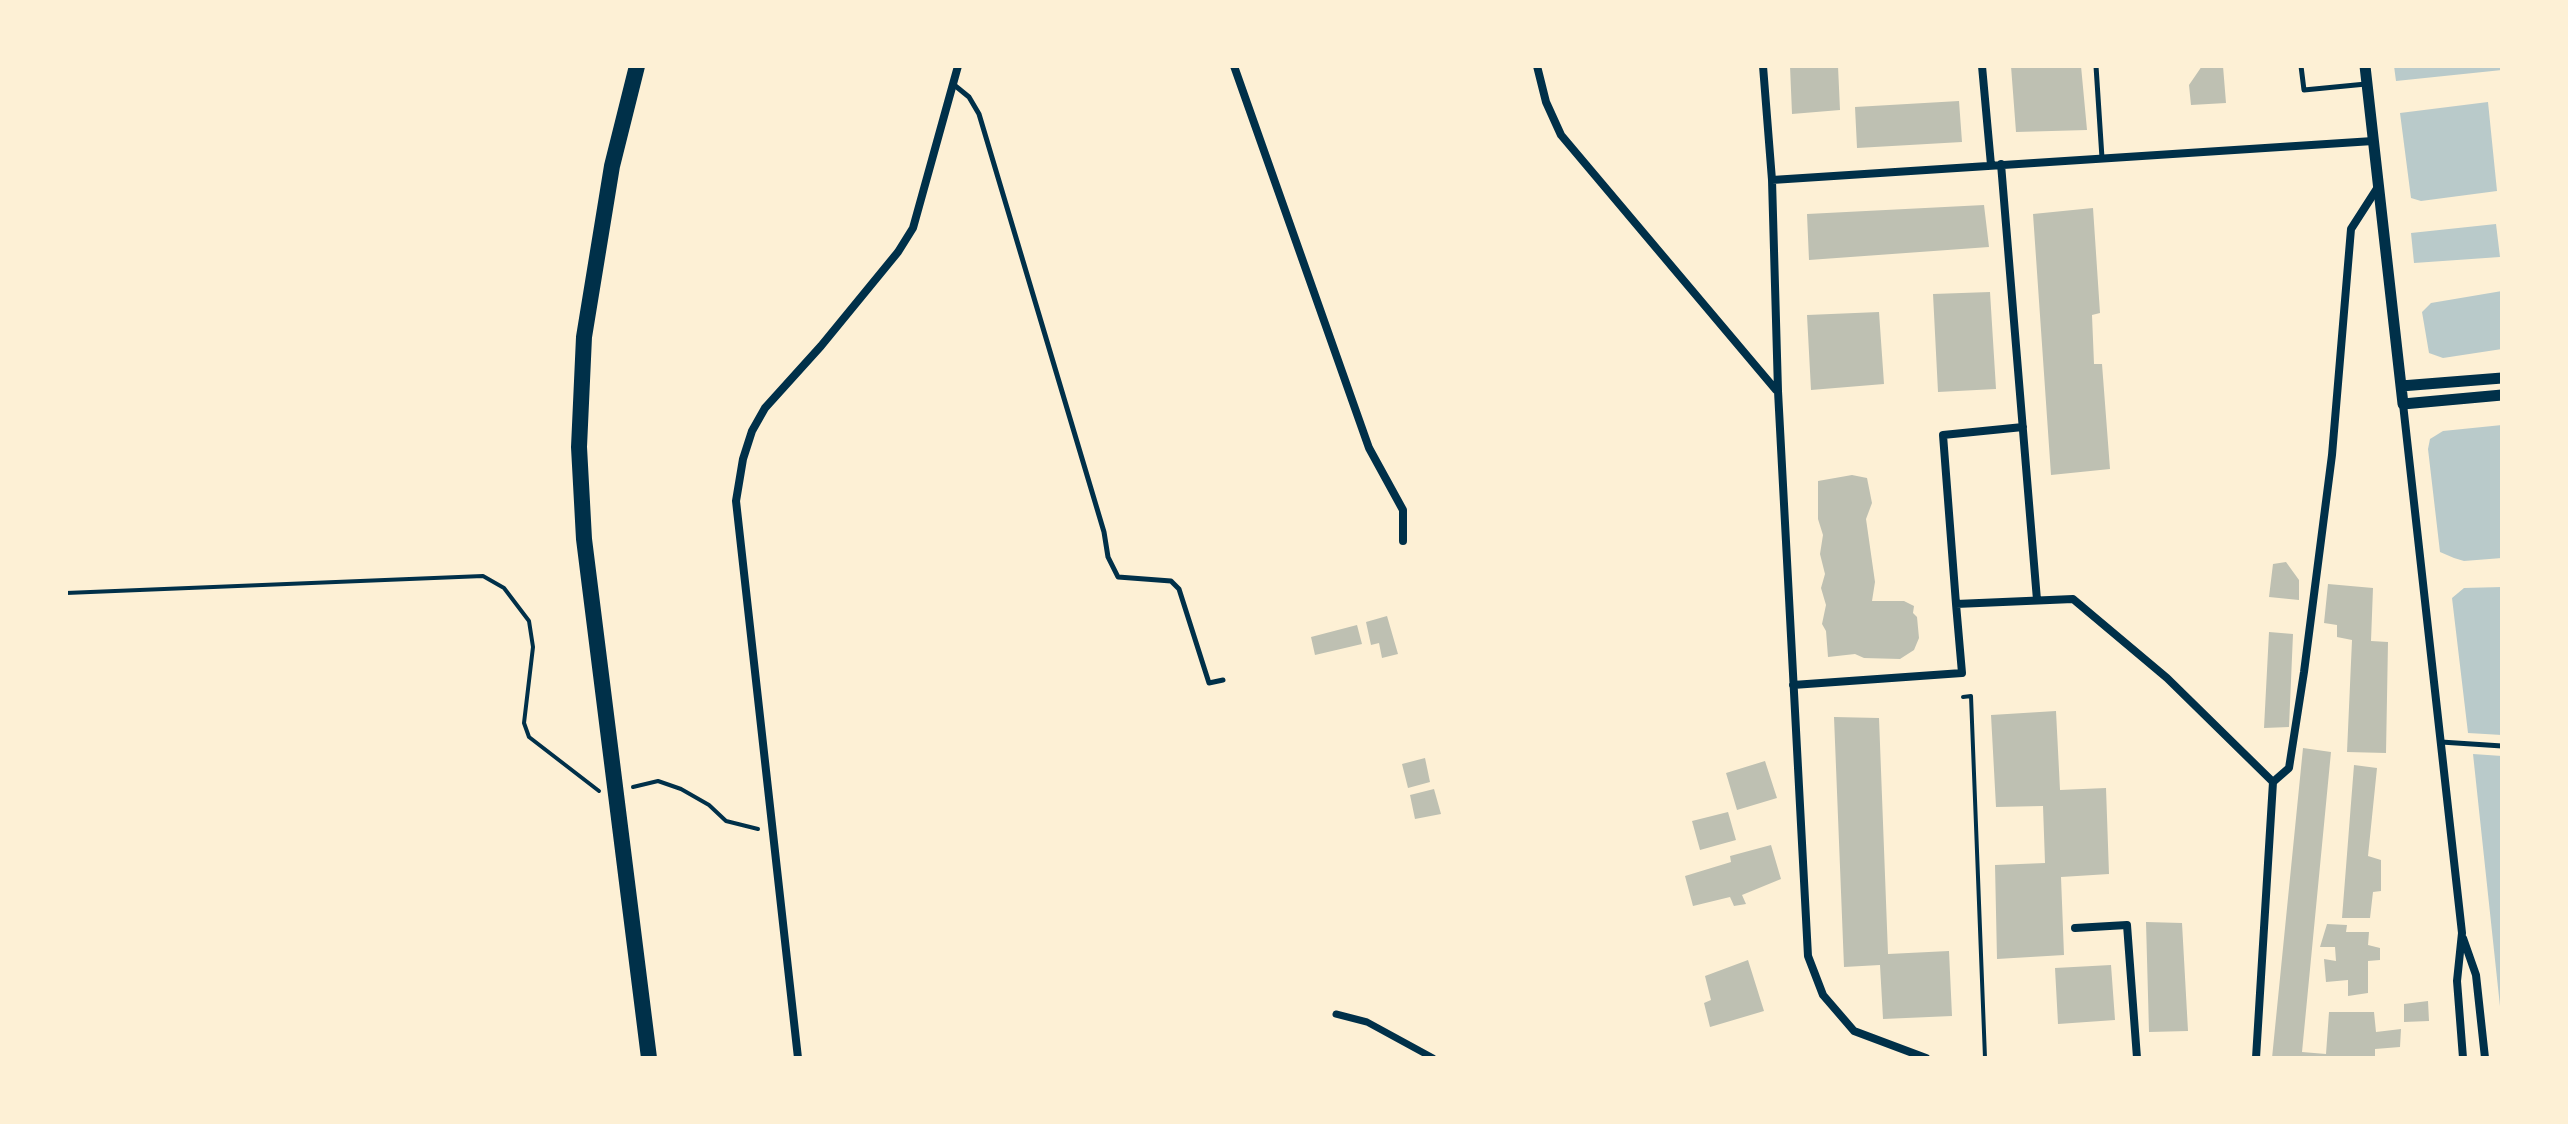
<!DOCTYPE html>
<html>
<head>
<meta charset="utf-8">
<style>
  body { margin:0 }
  #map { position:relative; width:2568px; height:1124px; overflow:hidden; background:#fdf0d5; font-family:Ubuntu,sans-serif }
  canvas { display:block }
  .frame { position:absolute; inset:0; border:68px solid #fdf0d5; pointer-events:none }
</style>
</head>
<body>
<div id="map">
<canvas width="2568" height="1124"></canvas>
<div class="frame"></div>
</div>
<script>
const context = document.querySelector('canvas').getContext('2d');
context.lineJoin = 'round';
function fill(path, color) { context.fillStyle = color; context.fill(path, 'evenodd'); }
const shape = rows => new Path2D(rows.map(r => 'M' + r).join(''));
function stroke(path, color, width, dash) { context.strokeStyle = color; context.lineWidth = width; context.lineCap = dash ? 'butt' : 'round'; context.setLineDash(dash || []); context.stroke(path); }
fill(shape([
  [2394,66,2502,66,2502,70,2396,81],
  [2488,102,2497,191,2421,201,2411,198,2400,113],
  [2496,224,2500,257,2414,263,2411,233],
  [2502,291,2502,349,2443,358,2429,353,2422,312,2431,303],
  [2502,425,2502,558,2464,561,2454,558,2440,552,2428,449,2430,439,2443,431],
  [2502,587,2502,735,2468,733,2452,598,2464,588],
  [2473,754,2502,756,2502,1025]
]), '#b9caca');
fill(shape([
  [1790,66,1838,66,1840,110,1792,114],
  [2011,66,2081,66,2087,130,2016,132],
  [2202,66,2223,66,2226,103,2191,105,2189,85],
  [1959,101,1962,142,1857,148,1855,107],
  [1984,205,1989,247,1809,260,1807,214],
  [2093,208,2100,313,2092,315,2094,364,2102,364,2110,469,2051,475,2033,214],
  [1990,292,1996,389,1938,392,1933,294],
  [1879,312,1884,384,1811,390,1807,315],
  [1852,475,1867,478,1872,503,1866,519,1875,582,1872,601,1904,601,1914,606,1913,613,1917,617,1919,638,1914,650,1900,659,1864,658,1855,654,1828,657,1826,631,1822,624,1826,605,1821,588,1825,574,1820,554,1823,535,1818,519,1818,481],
  [2286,562,2299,580,2299,600,2269,597,2273,564],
  [2328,584,2373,588,2371,641,2388,642,2386,753,2347,752,2352,640,2337,637,2337,625,2324,623],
  [1387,616,1398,654,1382,658,1379,643,1371,645,1366,622],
  [1357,625,1362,644,1315,655,1311,637],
  [2269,632,2293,634,2289,727,2264,728],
  [2056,711,2060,790,2106,788,2109,874,2061,877,2064,955,1997,959,1995,865,2045,863,2043,806,1996,807,1991,715],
  [1834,717,1879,718,1888,954,1949,951,1952,1016,1883,1019,1880,965,1844,967],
  [2303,748,2331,752,2302,1052,2326,1054,2329,1012,2374,1012,2376,1032,2401,1029,2400,1047,2375,1049,2375,1058,2272,1058],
  [1425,758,1430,782,1408,788,1402,764],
  [1765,761,1777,798,1737,810,1726,773],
  [2354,765,2377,768,2368,856,2381,860,2381,891,2373,892,2370,918,2342,918],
  [1434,789,1441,814,1415,819,1410,795],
  [1728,812,1736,840,1700,850,1692,821],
  [1771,845,1781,879,1742,895,1746,904,1734,906,1730,897,1693,906,1685,876,1731,862,1730,856],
  [2146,922,2182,923,2188,1031,2149,1032],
  [2327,924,2347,925,2346,932,2369,932,2368,945,2380,948,2380,960,2368,961,2368,993,2348,996,2348,980,2326,982,2324,959,2336,961,2335,947,2320,947],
  [1748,960,1764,1011,1710,1027,1704,1003,1711,1000,1705,976],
  [2111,965,2115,1020,2058,1024,2055,968],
  [2428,1001,2429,1021,2404,1022,2404,1004]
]), '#bec0b2');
stroke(shape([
  [66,593,483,576,504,588,529,621,533,647,524,723,529,737,599,791],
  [1963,697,1971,696,1985,1058],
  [633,787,658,781,681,789,709,805,726,821,758,829]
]), '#003049', 4);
stroke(shape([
  [2096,66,2102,158],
  [2301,66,2304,90,2366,84],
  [953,84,969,97,979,114,1104,532,1108,557,1118,577,1171,581,1179,589,1209,683,1223,680],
  [2441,742,2502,746]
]), '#003049', 5);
stroke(shape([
  [1336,1014,1367,1022,1433,1058]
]), '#003049', 7);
stroke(shape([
  [1234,66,1369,448,1403,510,1403,541],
  [1537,66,1546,102,1561,135,1776,390],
  [1763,66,1772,180,1778,391,1808,956,1823,995,1854,1031,1926,1058],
  [1982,66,1991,165],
  [2001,164,2037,600],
  [1772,180,2373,141],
  [2403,404,2462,933,2457,981,2463,1058],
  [2023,427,1943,435,1956,604,2073,599,2167,678,2273,782,2256,1058],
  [1793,685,1962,673,1956,604],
  [2273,782,2289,768,2304,672,2332,455,2351,229,2378,187],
  [2075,928,2127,925,2137,1058],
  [2463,938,2476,975,2485,1058],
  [798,1058,736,501,743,459,752,431,765,408,821,346,898,252,913,228,958,66]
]), '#003049', 8);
stroke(shape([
  [2365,66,2403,404,2502,395],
  [2401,386,2502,378]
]), '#003049', 11);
stroke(shape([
  [637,66,612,166,584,337,579,447,584,539,649,1058]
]), '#003049', 16);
</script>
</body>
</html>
